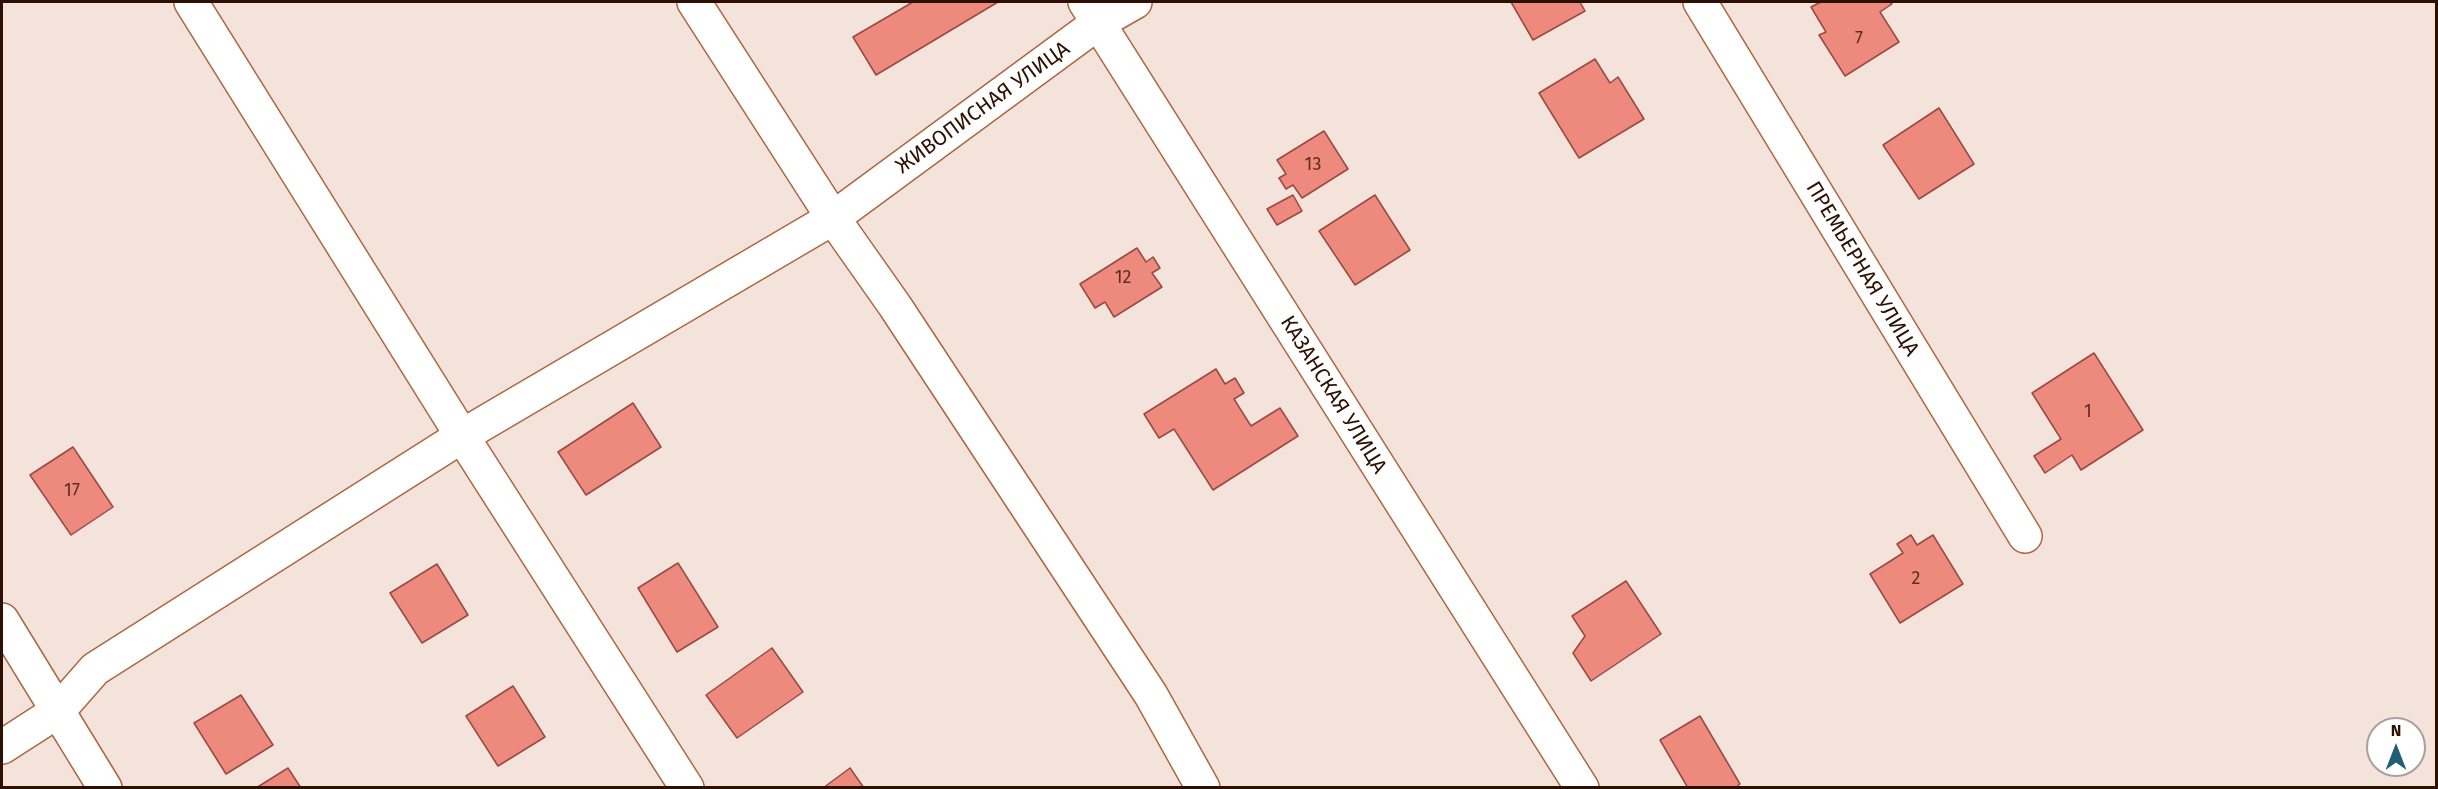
<!DOCTYPE html>
<html>
<head>
<meta charset="utf-8">
<style>
  body { margin:0 }
  #map { position:relative; width:2438px; height:789px; overflow:hidden; background:#f4e3db; font-family:"Fira Sans",sans-serif }
  canvas { display:block }
  .frame { position:absolute; inset:0; border:3px solid #2d1002; pointer-events:none }
  .north { position:absolute; left:2366px; top:717px; width:60px; height:60px; box-sizing:border-box; background:#fff; border:2px solid #ab9f9a; border-radius:50%; rotate:0deg; font-size:16px; font-weight:700; line-height:24px; text-align:center; color:#2d1002 }
  .north::after { content:''; display:block; margin:auto; width:21px; height:27px; background:#225f76; clip-path:polygon(50% 0,100% 100%,50% 72%,0 100%) }
</style>
</head>
<body>
<div id="map">
<canvas width="2438" height="789"></canvas>
<div class="frame"></div>
<div class="north">N</div>
</div>
<script>
const context = document.querySelector('canvas').getContext('2d');
context.lineJoin = 'round';
function fill(path, color) { context.fillStyle = color; context.fill(path, 'evenodd'); }
const shape = rows => new Path2D(rows.map(r => 'M' + r).join(''));
function stroke(path, color, width, dash) { context.strokeStyle = color; context.lineWidth = width; context.lineCap = dash ? 'butt' : 'round'; context.setLineDash(dash || []); context.stroke(path); }
function label(font, color, halo, rows, align = 'center') {
  context.font = font + ' "Fira Sans",sans-serif'; context.lineWidth = 4.5; context.setLineDash([]); context.textBaseline = 'middle'; context.strokeStyle = halo; context.fillStyle = color; for (const [text, x, y, turn = 0] of rows) {
    context.save(); context.translate(x, y); context.rotate((+turn || 0) * Math.PI / 180); context.textAlign = isNaN(turn) ? turn : align; if (halo) context.strokeText(text, 0, 0); context.fillText(text, 0, 0); context.restore();
  }
}
const building = shape([
  [913,2,998,2,876,75,853,37,913,2],
  [1511,2,1580,2,1585,11,1533,40,1511,2],
  [1821,2,1890,2,1892,4,1880,12,1899,42,1845,76,1819,35,1826,32,1811,7,1821,2],
  [1595,59,1610,83,1618,77,1644,119,1579,158,1539,93,1595,59],
  [1939,108,1974,164,1919,199,1883,145,1939,108],
  [1324,131,1348,169,1302,198,1293,185,1286,189,1279,178,1286,174,1277,160,1324,131],
  [1293,195,1302,211,1277,225,1267,209,1293,195],
  [1375,195,1410,250,1355,285,1319,231,1375,195],
  [1137,248,1146,262,1153,257,1160,268,1152,273,1162,287,1114,317,1105,302,1095,308,1080,284,1137,248],
  [2094,353,2143,430,2081,470,2072,455,2045,473,2034,456,2061,439,2032,393,2094,353],
  [1216,369,1225,384,1235,378,1244,393,1234,399,1251,426,1280,408,1298,436,1213,490,1174,429,1159,438,1144,414,1216,369],
  [633,403,661,447,586,495,558,452,633,403],
  [73,447,113,507,71,535,30,475,73,447],
  [1911,535,1917,545,1933,535,1963,584,1900,623,1870,574,1903,553,1897,544,1911,535],
  [678,563,718,627,677,652,638,588,678,563],
  [437,564,468,615,422,643,390,593,437,564],
  [1626,581,1661,634,1591,681,1573,653,1585,636,1572,616,1626,581],
  [772,648,803,692,737,738,706,695,772,648],
  [513,686,545,737,498,766,466,716,513,686],
  [241,695,273,745,226,774,194,723,241,695],
  [1700,716,1740,784,1735,788,1688,788,1660,740,1700,716],
  [288,768,301,788,256,788,288,768],
  [850,768,864,788,823,788,850,768]
]);
fill(building, '#ee897d');
stroke(building, '#984941', 1.5);
const street = shape([
  [191,2,462,436,687,788],
  [694,2,833,218,895,306,1151,695,1203,788],
  [1085,2,1582,788],
  [1700,2,2025,536],
  [2,620,105,788],
  [2,747,58,711,95,669,462,436,833,218,1098,23,1135,2]
]);
stroke(street, '#ae6640', 36);
stroke(street, '#fff', 33);
label('18px', '#5d2e21', null, [
  ["7",1859,39],
  ["13",1313,165],
  ["12",1123,278],
  ["1",2088,412],
  ["17",72,491],
  ["2",1916,579]
]);
label('21px', '#2d1002', '#fff', [
  ["ЖИВОПИСНАЯ УЛИЦА",983,108,-36],
  ["ПРЕМЬЕРНАЯ УЛИЦА",1862,269,59],
  ["КАЗАНСКАЯ УЛИЦА",1333,395,58]
]);
</script>
</body>
</html>
